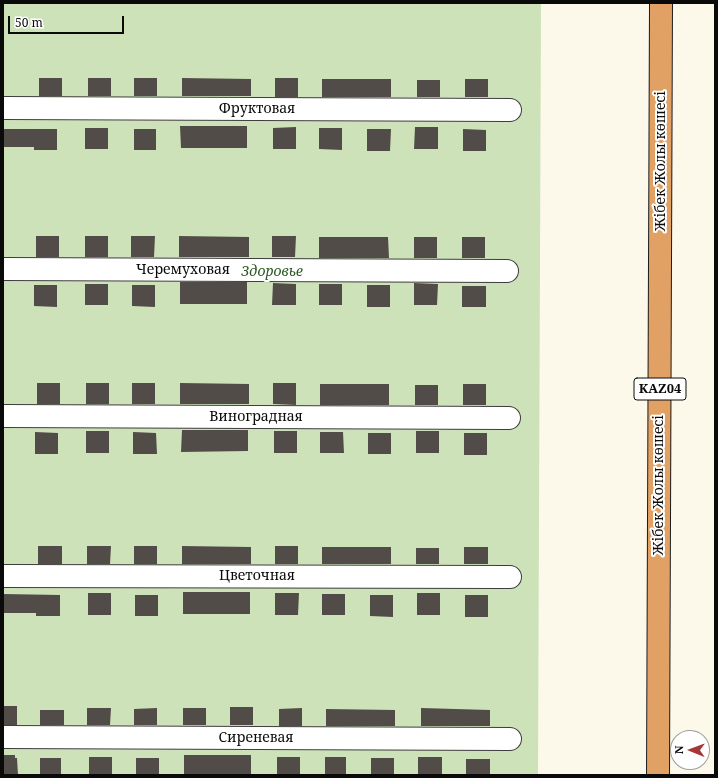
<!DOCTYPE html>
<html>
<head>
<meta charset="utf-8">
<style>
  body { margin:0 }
  #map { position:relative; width:718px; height:778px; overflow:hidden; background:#fcf9eb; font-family:"Noto Serif",serif }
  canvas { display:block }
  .frame { position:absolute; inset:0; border:4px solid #0a0a0a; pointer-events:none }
  .north { position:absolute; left:670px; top:730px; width:40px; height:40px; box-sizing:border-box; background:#fff; border:1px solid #9d9d9d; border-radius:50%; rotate:271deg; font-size:11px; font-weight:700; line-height:16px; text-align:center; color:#0a0a0a }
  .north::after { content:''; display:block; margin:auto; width:14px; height:18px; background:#a83537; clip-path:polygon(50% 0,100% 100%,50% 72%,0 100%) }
  .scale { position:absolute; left:8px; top:16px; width:116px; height:18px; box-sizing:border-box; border:2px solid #0a0a0a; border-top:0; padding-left:5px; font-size:12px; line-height:14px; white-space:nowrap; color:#0a0a0a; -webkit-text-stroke:3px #fff; paint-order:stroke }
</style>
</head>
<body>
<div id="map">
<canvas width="718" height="778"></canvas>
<div class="frame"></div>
<div class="north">N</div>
<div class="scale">50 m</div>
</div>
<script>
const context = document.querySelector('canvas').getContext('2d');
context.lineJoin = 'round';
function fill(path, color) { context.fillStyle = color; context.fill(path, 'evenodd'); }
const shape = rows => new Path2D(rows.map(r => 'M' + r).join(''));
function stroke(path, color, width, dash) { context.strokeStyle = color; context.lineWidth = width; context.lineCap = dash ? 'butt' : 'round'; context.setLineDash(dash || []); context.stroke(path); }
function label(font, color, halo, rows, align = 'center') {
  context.font = font + ' "Noto Serif",serif'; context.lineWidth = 4; context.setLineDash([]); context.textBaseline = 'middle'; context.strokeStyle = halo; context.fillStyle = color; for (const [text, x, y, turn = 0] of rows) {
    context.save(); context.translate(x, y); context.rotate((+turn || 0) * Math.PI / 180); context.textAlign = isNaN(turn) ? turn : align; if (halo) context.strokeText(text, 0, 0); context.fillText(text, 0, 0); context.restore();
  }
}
fill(shape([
  [3,3,541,3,538,775,3,775]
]), '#cde2b9');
fill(shape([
  [39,78,62,78,62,96,39,96],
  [88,78,111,78,111,96,88,96],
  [134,78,157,78,157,96,134,96],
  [182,78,251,79,251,96,182,96],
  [275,78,298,78,298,97,275,97],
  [322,79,391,79,391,97,322,97],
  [465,79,488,79,488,97,465,97],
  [417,80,440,80,440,97,417,97],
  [180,126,247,126,247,148,181,148],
  [296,127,296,149,273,149,273,128],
  [415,127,438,127,438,149,414,149],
  [85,128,108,128,108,149,85,149],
  [319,128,342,128,342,150,319,149],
  [3,129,57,129,57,150,34,150,34,147,3,147],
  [134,129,156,129,156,150,134,150],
  [367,129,391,129,390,151,367,151],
  [463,129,486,130,486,151,463,151],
  [36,236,59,236,59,257,36,257],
  [85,236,108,236,108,257,85,257],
  [131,236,155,236,154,257,131,257],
  [179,236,249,237,249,257,179,257],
  [272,236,296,236,295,257,272,257],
  [319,237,388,237,389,258,319,258],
  [414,237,437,237,437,258,414,258],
  [462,237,485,237,485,258,462,258],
  [180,282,247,282,247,304,180,304],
  [273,283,296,284,296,305,272,305],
  [414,283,438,284,437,305,414,305],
  [85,284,108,284,108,305,85,305],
  [319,284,342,284,342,305,319,305],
  [34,285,57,285,57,307,34,306],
  [132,285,155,285,155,307,132,306],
  [367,285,390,285,390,307,367,307],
  [462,286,486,286,486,307,462,307],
  [37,383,60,383,60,404,37,404],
  [86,383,109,383,109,404,86,404],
  [132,383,155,383,155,404,132,404],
  [180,383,249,384,249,404,180,404],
  [273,383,296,383,296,405,273,404],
  [320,384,389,384,389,405,320,405],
  [463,384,486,384,486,405,463,405],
  [415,385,438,385,438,405,415,405],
  [182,430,248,430,248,451,181,452],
  [86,431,109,431,109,453,86,453],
  [274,431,297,431,297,453,274,453],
  [416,431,439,431,439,453,416,453],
  [35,432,58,433,58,454,35,454],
  [133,432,156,433,157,454,133,454],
  [320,432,343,432,344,453,320,453],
  [368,433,391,433,391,454,368,454],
  [464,433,487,433,487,455,464,455],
  [38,546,62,546,62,564,38,564],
  [87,546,111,546,110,564,87,564],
  [134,546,157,546,157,564,134,564],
  [182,546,251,547,251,564,182,564],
  [275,546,298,546,298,564,275,564],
  [322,547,391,547,391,564,322,564],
  [464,547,488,547,488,564,464,564],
  [416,548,439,548,439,564,416,564],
  [183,592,250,592,250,614,183,614],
  [88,593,111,593,111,615,88,615],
  [275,593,299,593,298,615,275,615],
  [417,593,440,593,440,615,417,615],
  [3,594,60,595,60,616,36,616,36,613,3,613],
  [322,594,345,594,345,615,322,615],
  [135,595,158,595,158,616,135,616],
  [370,595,393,595,393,617,370,616],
  [465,595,488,595,488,617,465,617],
  [3,706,17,706,17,725,3,725],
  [230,707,253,707,253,725,230,725],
  [87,708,111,708,110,725,87,725],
  [157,708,157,725,134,725,134,709],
  [183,708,206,708,206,725,183,725],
  [302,708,302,726,279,726,279,709],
  [421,708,490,710,490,726,421,726],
  [326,709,395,710,395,726,326,726],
  [40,710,64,710,64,725,40,725],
  [3,755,15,755,15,758,17,758,18,775,3,775],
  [184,755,251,755,251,775,184,775],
  [89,757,112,757,112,775,89,775],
  [277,757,300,757,300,775,277,775],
  [325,757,346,757,346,775,325,775],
  [418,757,442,757,442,775,418,775],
  [40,758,61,758,61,775,40,775],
  [136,758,159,758,159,775,136,775],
  [371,758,394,758,394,775,371,775],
  [466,759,490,759,490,775,466,775]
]), '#524c48');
const minor = shape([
  [3,108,510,110],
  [3,269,507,271],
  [3,416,509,418],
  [3,576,510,577],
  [3,737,510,739]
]);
const highway = shape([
  [658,775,661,3]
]);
stroke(minor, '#3d3d3d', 24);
stroke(highway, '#1b1b1b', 24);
stroke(minor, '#fff', 22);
stroke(highway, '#e1a164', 22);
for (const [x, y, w] of [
  [660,389,52]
]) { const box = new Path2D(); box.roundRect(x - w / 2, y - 11, w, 22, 3); context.fillStyle = '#fff'; context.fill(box); stroke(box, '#0a0a0a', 1); }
label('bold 13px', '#0a0a0a', null, [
  ["KАZ04",660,389]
]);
label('14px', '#0a0a0a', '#fff', [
  ["Фруктовая",257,109],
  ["Жібек Жолы көшесі",661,161,-90],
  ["Черемуховая",183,270],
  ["Виноградная",256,417],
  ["Жібек Жолы көшесі",659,485,-90],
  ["Цветочная",257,576],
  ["Сиреневая",256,738]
]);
label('italic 14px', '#2d5924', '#fff', [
  ["Здоровье",272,272]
]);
</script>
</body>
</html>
